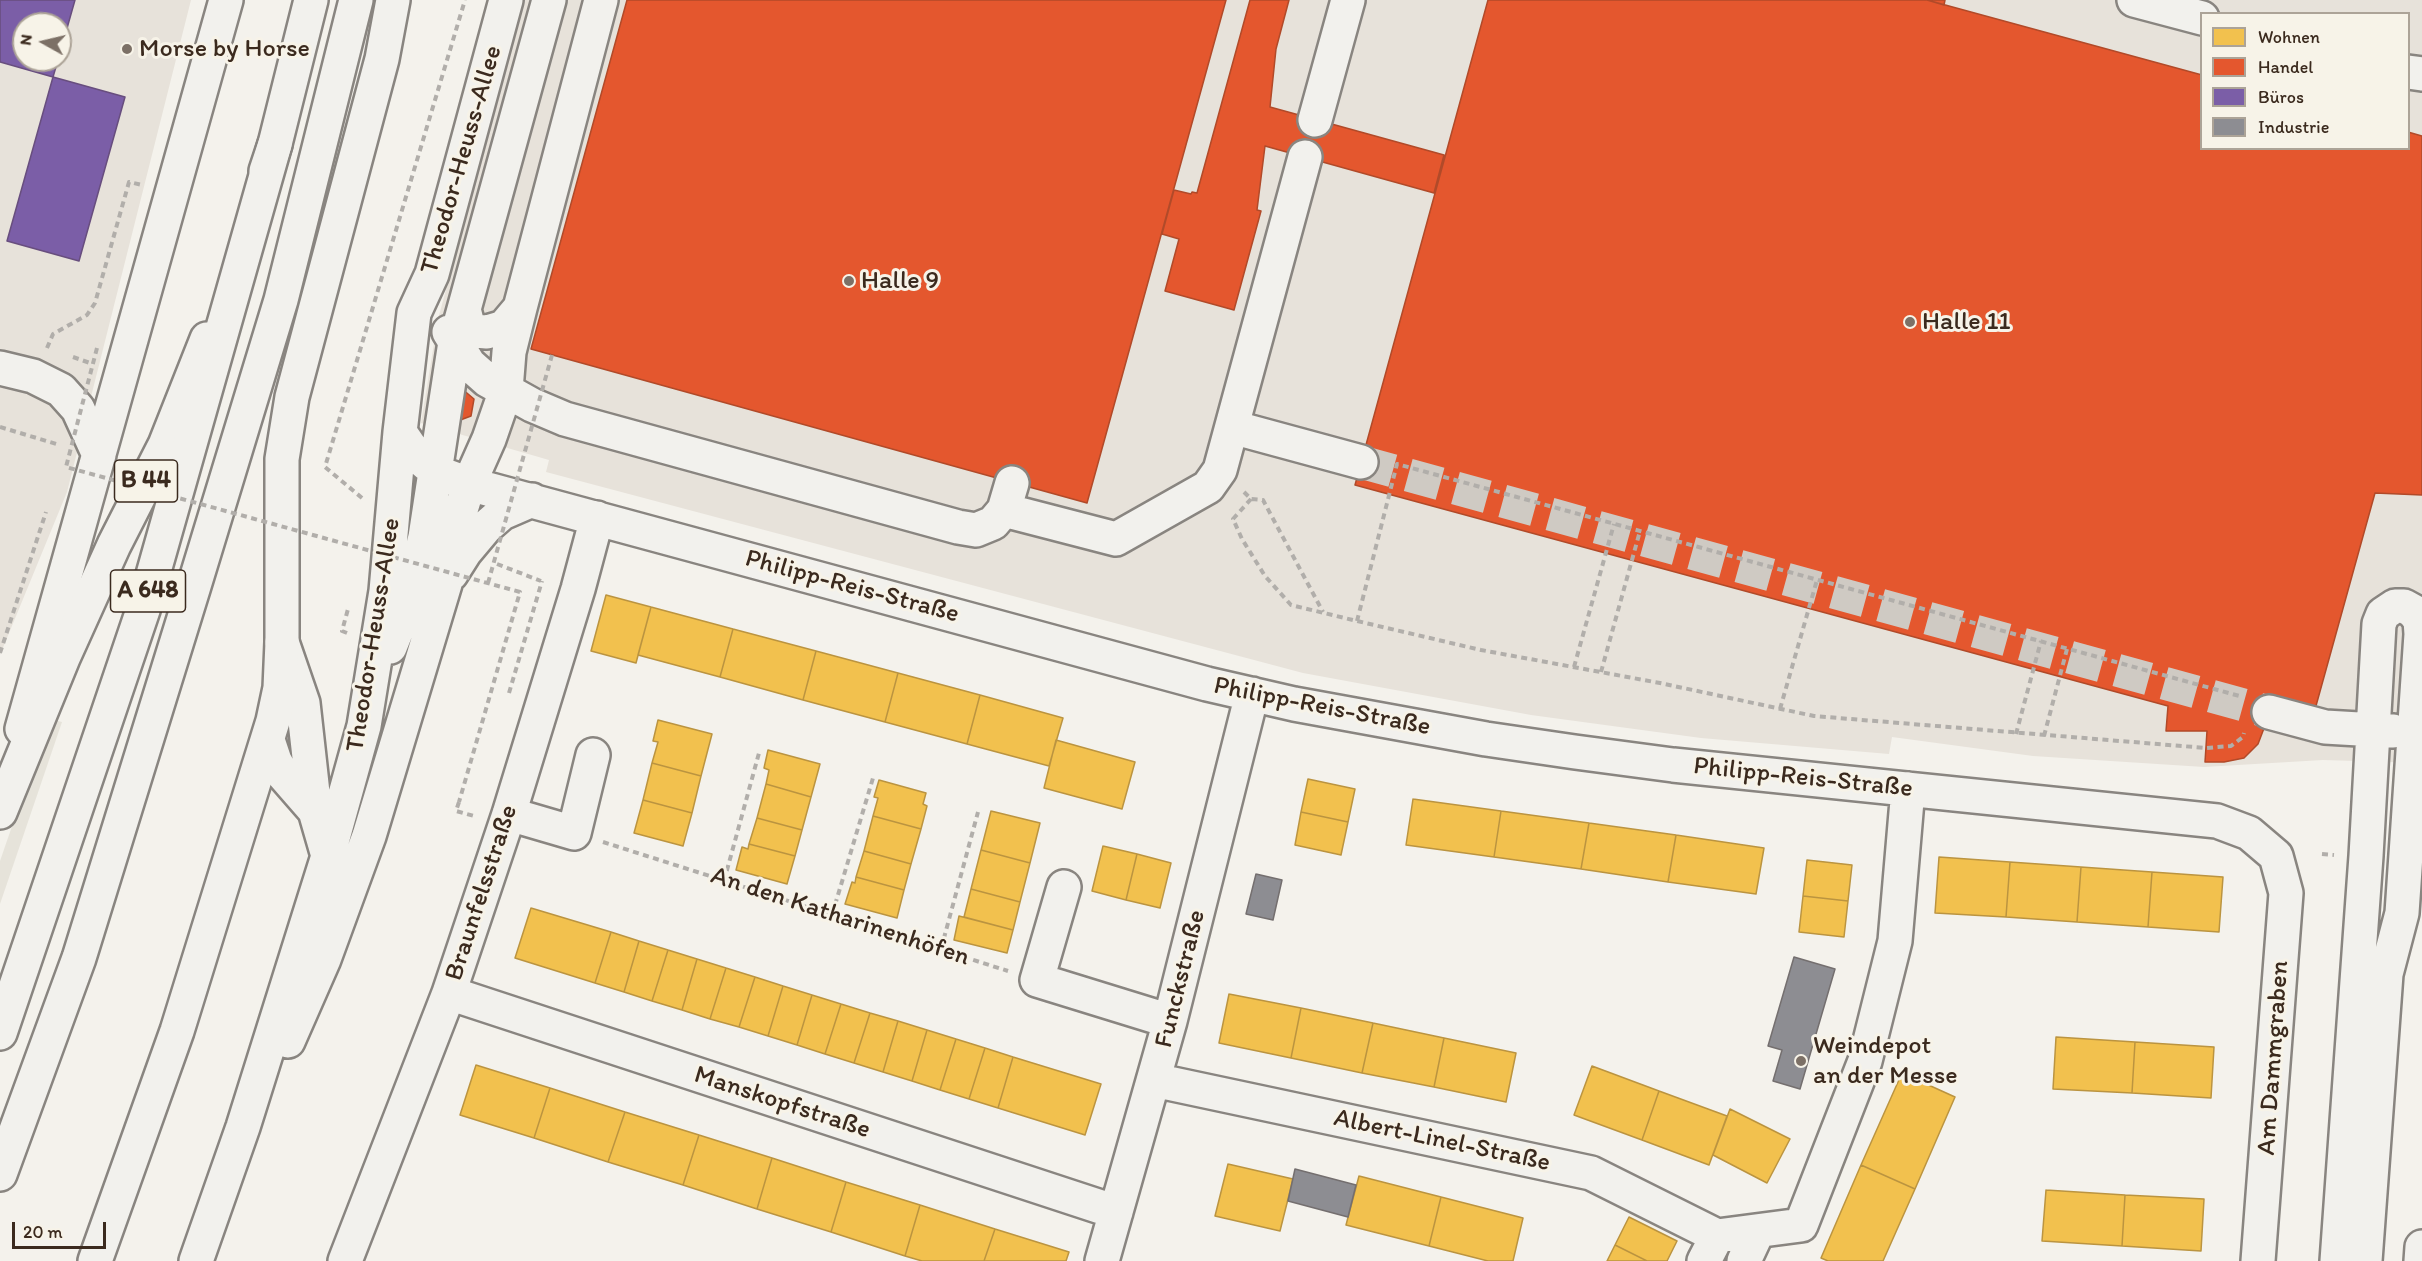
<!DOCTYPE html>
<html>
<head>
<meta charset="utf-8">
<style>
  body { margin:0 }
  #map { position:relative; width:2422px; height:1261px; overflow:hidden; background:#f4f2ec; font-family:Itim,sans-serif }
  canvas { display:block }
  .legend { position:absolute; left:2200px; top:12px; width:210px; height:138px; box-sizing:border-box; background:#f7f3e8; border:2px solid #aca397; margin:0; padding:8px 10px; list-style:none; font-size:18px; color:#3b2a1e }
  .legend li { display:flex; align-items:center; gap:12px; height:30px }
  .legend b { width:30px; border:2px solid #aca397 }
  .north { position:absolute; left:12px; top:12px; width:60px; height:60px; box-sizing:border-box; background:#f7f3e8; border:2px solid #aca397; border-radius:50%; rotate:278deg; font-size:16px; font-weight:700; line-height:24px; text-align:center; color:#3b2a1e }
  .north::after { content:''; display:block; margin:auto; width:21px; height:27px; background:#7c7066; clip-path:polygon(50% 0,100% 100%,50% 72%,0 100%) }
  .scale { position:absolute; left:12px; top:1222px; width:94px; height:27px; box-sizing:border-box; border:3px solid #3b2a1e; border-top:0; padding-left:8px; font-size:18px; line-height:21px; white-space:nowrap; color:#3b2a1e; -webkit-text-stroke:4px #f7f3e8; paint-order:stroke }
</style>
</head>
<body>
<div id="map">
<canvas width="2422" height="1261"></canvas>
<ul class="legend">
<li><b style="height:16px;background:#f2c14e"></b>Wohnen</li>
<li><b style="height:16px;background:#e4572e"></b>Handel</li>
<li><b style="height:16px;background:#7b5ea7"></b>Büros</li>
<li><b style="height:16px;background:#8d8d92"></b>Industrie</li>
</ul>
<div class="north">N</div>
<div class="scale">20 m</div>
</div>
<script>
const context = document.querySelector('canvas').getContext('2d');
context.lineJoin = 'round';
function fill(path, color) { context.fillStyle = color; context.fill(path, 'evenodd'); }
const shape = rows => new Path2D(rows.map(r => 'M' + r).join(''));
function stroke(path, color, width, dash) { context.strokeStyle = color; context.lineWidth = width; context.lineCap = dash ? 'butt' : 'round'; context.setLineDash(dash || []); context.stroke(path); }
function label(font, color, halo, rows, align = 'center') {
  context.font = font + ' Itim,sans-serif'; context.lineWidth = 6; context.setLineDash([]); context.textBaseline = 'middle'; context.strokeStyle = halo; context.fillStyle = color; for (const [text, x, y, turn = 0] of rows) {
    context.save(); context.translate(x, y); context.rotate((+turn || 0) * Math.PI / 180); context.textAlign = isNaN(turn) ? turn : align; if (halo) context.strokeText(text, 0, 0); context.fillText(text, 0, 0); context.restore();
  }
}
fill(shape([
  [0,0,191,0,67,492,0,655],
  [24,24,60,24,60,60,24,60],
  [525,0,2422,0,2422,763,2323,760,2204,767,2033,756,1892,737,1889,754,1701,738,1531,715,1303,673,546,472,549,460,421,423,438,319],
  [2202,14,2408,14,2408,148,2202,148]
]), '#e7e2da');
fill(shape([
  [49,719,62,722,0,904,0,861]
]), '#e6e3da');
const homes = shape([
  [606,595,651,607,636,663,591,651,606,595],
  [651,607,733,629,720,677,638,655,651,607],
  [733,629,816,651,803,700,720,677,733,629],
  [816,651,898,673,885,722,803,700,816,651],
  [898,673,980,695,967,744,885,722,898,673],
  [980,695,1063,718,1049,766,967,744,980,695],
  [658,720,712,734,701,776,652,763,658,742,653,741,658,720],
  [1056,740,1135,762,1122,809,1044,788,1056,740],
  [768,750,820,764,811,797,766,784,769,770,764,768,768,750],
  [652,763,701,776,692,813,643,800,652,763],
  [1308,779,1355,789,1348,822,1301,812,1308,779],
  [879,780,926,793,923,804,927,806,921,829,873,816,878,798,874,797,879,780],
  [766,784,811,797,802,830,757,818,766,784],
  [1413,799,1501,811,1494,857,1406,845,1413,799],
  [643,800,692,813,683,846,634,833,643,800],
  [991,811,1040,823,1030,863,981,850,991,811],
  [1501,811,1589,823,1581,869,1494,857,1501,811],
  [1301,812,1348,822,1341,855,1295,845,1301,812],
  [873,816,921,829,911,864,864,851,873,816],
  [757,818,802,830,795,856,749,844,757,818],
  [1589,823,1676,835,1668,882,1581,869,1589,823],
  [1676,835,1764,848,1756,894,1668,882,1676,835],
  [749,844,795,856,787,884,736,870,742,847,748,849,749,844],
  [1103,846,1137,854,1126,900,1092,891,1103,846],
  [981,850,1030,863,1020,902,971,889,981,850],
  [864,851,911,864,904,890,856,877,864,851],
  [1137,854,1171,863,1160,908,1126,900,1137,854],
  [1939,857,2010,862,2006,917,1935,913,1939,857],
  [1807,860,1852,865,1848,901,1803,896,1807,860],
  [2010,862,2081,867,2077,922,2006,917,2010,862],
  [2081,867,2152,872,2148,927,2077,922,2081,867],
  [2152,872,2223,877,2219,932,2148,927,2152,872],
  [856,877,904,890,897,918,845,904,852,882,855,883,856,877],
  [971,889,1020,902,1013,930,964,917,971,889],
  [1803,896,1848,901,1844,937,1799,932,1803,896],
  [531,908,611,932,595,983,515,958,531,908],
  [959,916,1013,930,1007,953,954,940,959,916],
  [611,932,639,941,624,992,595,983,611,932],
  [639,941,668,950,652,1001,624,992,639,941],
  [668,950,697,959,682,1010,652,1001,668,950],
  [697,959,726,968,710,1019,682,1010,697,959],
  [726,968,755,977,739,1027,710,1019,726,968],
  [755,977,783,986,768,1036,739,1027,755,977],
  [783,986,812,995,797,1045,768,1036,783,986],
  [1229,994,1301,1008,1291,1058,1219,1043,1229,994],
  [812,995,841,1004,825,1054,797,1045,812,995],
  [841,1004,870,1013,854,1063,825,1054,841,1004],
  [1301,1008,1373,1023,1362,1073,1291,1058,1301,1008],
  [870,1013,898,1021,883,1072,854,1063,870,1013],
  [898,1021,927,1030,912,1081,883,1072,898,1021],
  [1373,1023,1444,1038,1434,1087,1362,1073,1373,1023],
  [927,1030,956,1039,940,1090,912,1081,927,1030],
  [2056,1037,2135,1042,2132,1093,2053,1089,2056,1037],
  [1444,1038,1516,1053,1506,1102,1434,1087,1444,1038],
  [956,1039,985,1048,969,1099,940,1090,956,1039],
  [2135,1042,2214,1047,2211,1098,2132,1093,2135,1042],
  [985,1048,1013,1057,998,1108,969,1099,985,1048],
  [1013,1057,1101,1084,1085,1135,998,1108,1013,1057],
  [476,1065,550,1088,534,1138,460,1115,476,1065],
  [1592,1066,1659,1091,1642,1140,1574,1115,1592,1066],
  [1902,1073,1955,1097,1915,1189,1861,1165,1902,1073],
  [550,1088,625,1112,608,1162,534,1138,550,1088],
  [1659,1091,1727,1116,1709,1165,1642,1140,1659,1091],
  [1730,1109,1790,1139,1767,1183,1713,1155,1730,1109],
  [625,1112,699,1135,683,1185,608,1162,625,1112],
  [699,1135,772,1158,757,1209,683,1185,699,1135],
  [772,1158,846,1182,831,1232,757,1209,772,1158],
  [1228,1164,1293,1179,1280,1231,1215,1216,1228,1164],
  [1861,1165,1915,1189,1883,1261,1828,1261,1821,1258,1861,1165],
  [1359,1176,1441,1197,1429,1246,1346,1225,1359,1176],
  [846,1182,920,1205,905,1256,831,1232,846,1182],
  [2046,1190,2125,1195,2122,1246,2042,1241,2046,1190],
  [2125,1195,2204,1199,2201,1251,2122,1246,2125,1195],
  [1441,1197,1523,1218,1513,1261,1488,1261,1429,1246,1441,1197],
  [920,1205,995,1229,984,1261,922,1261,905,1256,920,1205],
  [1629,1217,1677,1241,1667,1261,1647,1261,1615,1245,1629,1217],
  [995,1229,1069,1252,1066,1261,984,1261,995,1229],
  [1615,1245,1647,1261,1607,1261,1615,1245]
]);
fill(homes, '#f2c14e');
stroke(homes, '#bb9440', 1.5);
const shops = shape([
  [627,0,1226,0,1087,503,531,349,627,0],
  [1250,0,1289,0,1276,49,1270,107,1444,155,1434,193,1265,146,1257,210,1261,211,1234,310,1165,291,1179,239,1162,234,1174,190,1191,194,1192,192,1197,193,1250,0],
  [1488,0,1927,0,2202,75,2202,148,2408,148,2408,132,2422,136,2422,495,2375,493,2314,713,2266,723,2258,744,2244,758,2224,762,2205,762,2207,731,2166,731,2168,706,1355,485,1488,0],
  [1927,0,1945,0,1944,5,1927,0],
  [461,388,474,399,471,416,455,422,461,388]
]);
fill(shops, '#e4572e');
stroke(shops, '#b14a29', 1.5);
const offices = shape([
  [0,0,75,0,60,53,60,24,24,24,24,60,58,60,53,77,0,62,0,0],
  [53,77,125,97,79,261,7,241,53,77]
]);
fill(offices, '#7b5ea7');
stroke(offices, '#684e7e', 1.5);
const industry = shape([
  [1256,874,1282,880,1273,920,1246,914,1256,874],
  [1794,957,1835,969,1800,1089,1773,1081,1782,1050,1768,1046,1794,957],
  [1295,1169,1356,1185,1348,1217,1288,1201,1295,1169]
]);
fill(industry, '#8d8d92');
stroke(industry, '#746f6f', 1.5);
stroke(shape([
  [1361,462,2269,712]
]), '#cfcac3', 33, [33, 16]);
const minor = shape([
  [2134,0,2202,18],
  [2408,72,2422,74],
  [1315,120,1348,0],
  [465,313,468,325,475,331,487,332,504,327,520,308],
  [449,332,469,364,487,380,532,405,565,419,958,527,976,530,993,523,1004,510,1012,483],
  [0,368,33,376,61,390,78,409,99,455],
  [1232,427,1361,462],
  [400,432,415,454,436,472,469,484,1207,684,1294,704,1486,739,1575,752,1673,765,2217,821,2249,833,2276,856,2286,893,2258,1261],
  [1004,510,1116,539,1208,487,1220,470,1305,157],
  [451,574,465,552,486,527,502,513,532,500],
  [282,642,303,703,315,811,328,856],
  [390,647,410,597,425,537,455,342,549,0],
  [2269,712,2325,727,2393,731],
  [22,729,226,0],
  [268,740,275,761,281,772,315,811],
  [509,814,574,833,593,755],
  [1064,887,1037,980,1170,1021],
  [449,993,1116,1212],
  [288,1041,324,959,369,836,445,584,450,546,469,484,489,439,506,390,509,352,520,308,601,0],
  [1154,1080,1591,1173,1717,1236],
  [1717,1236,1801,1225,1865,1061,1895,941,1908,789],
  [196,1261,243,1127,328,856,364,726,386,591,400,432,414,313,432,274,506,0],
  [345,1261,449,993,509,814,578,589,597,518],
  [1102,1261,1170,1021,1252,694],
  [1704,1261,1717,1236],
  [1744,1261,1758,1231],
  [2337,1261,2366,856,2379,624,2383,614,2395,606,2404,606,2413,611,2420,620,2421,634,2402,913,2386,974,2365,1261],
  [2421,1261,2422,1247]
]);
const major = shape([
  [266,171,275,144,311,0],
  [0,812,63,658,114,545,165,445,207,339],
  [95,1261,177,1031,273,721,280,688,282,642,282,459,292,397,382,59,393,0]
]);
const highway = shape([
  [0,1033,143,610,275,144],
  [0,1174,79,958,194,586,281,300,356,0]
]);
stroke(minor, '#898580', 38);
stroke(major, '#898580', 38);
stroke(highway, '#898580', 38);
stroke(shape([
  [47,348,53,334,87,315,95,303,129,182,142,185],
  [73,357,90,363],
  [0,427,60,445],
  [1244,492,1251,499,1263,500,1323,612],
  [362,498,325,467,465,0],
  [1251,499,1233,519,1242,539,1265,576,1291,605,1357,621,1481,650,1660,683,1814,716,2206,748,2231,746,2243,737,2244,733],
  [497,564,541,581],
  [1357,621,1397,464,2243,697],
  [347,633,342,631,348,609],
  [0,653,46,512],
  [1574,667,1614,524],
  [1601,672,1640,531],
  [509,693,542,581],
  [1780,709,1817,580],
  [2016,734,2041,641],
  [2044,736,2067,649],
  [459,802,456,811,474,816],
  [603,842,1008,971],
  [2322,854,2334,855],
  [724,881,759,753],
  [832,915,873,778],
  [941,949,978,812]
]), '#b1aeaa', 4, [6, 4.5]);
stroke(minor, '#f2f1ed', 33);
stroke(major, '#f2f1ed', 33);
stroke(highway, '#f2f1ed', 33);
stroke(shape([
  [97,348,66,467,520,592,459,802],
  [488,583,552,355]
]), '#b1aeaa', 4, [6, 4.5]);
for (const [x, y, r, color] of [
  [127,49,6,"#7c7066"],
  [849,281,6,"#7c7066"],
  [1910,322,6,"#7c7066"],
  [1801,1061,6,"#7c7066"]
]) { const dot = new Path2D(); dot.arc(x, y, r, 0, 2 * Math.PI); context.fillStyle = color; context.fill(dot); stroke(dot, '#f7f3e8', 2); }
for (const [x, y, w] of [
  [146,481,63],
  [148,591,75]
]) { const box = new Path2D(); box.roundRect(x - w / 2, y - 21, w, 42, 4.5); context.fillStyle = '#f7f3e8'; context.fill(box); stroke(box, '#3b2a1e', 1.5); }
label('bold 24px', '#3b2a1e', null, [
  ["B 44",146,481],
  ["A 648",148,591]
]);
label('26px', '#3b2a1e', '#f7f3e8', [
  ["Morse by Horse",139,49],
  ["Halle 9",861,281],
  ["Halle 11",1922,322],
  ["Weindepot",1813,1046],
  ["an der Messe",1813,1076]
], 'left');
label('26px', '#3b2a1e', '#f7f3e8', [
  ["Theodor-Heuss-Allee",462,160,-74],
  ["Philipp-Reis-Straße",852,587,15],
  ["Theodor-Heuss-Allee",374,635,-81],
  ["Philipp-Reis-Straße",1322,707,11],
  ["Philipp-Reis-Straße",1803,778,6],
  ["Braunfelsstraße",482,893,-72],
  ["An den Katharinenhöfen",840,917,18],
  ["Funckstraße",1181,979,-76],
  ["Am Dammgraben",2274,1058,-86],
  ["Manskopfstraße",782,1103,18],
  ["Albert-Linel-Straße",1442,1141,12]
]);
</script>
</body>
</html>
